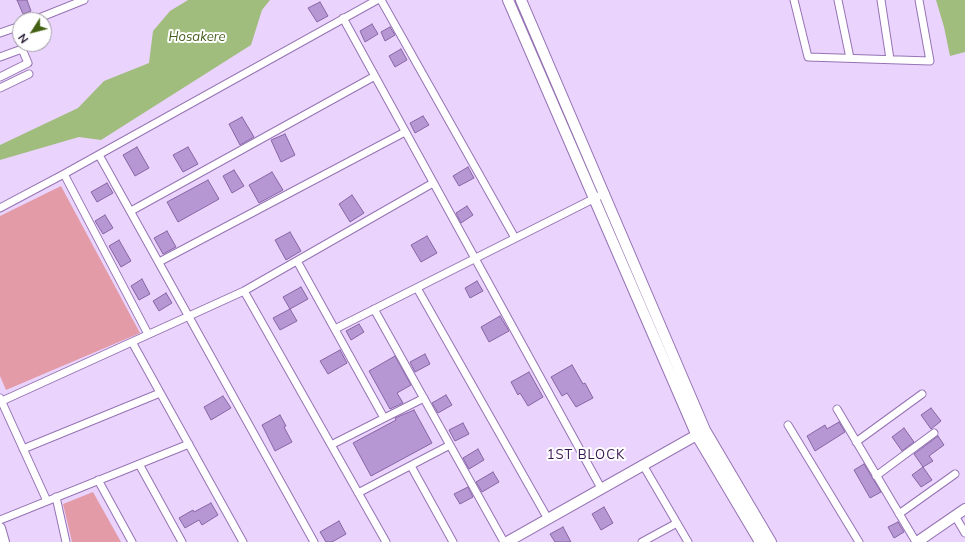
<!DOCTYPE html>
<html>
<head>
<meta charset="utf-8">
<style>
  body { margin:0 }
  #map { position:relative; width:965px; height:542px; overflow:hidden; background:#ead4fe; font-family:Mulish,sans-serif }
  canvas { display:block }
  .north { position:absolute; left:12px; top:12px; width:40px; height:40px; box-sizing:border-box; background:#fff; border:1px solid #a19ba5; border-radius:50%; rotate:234deg; font-size:11px; font-weight:700; line-height:16px; text-align:center; color:#14061e }
  .north::after { content:''; display:block; margin:auto; width:14px; height:18px; background:#446113; clip-path:polygon(50% 0,100% 100%,50% 72%,0 100%) }
</style>
</head>
<body>
<div id="map">
<canvas width="965" height="542"></canvas>
<div class="north">N</div>
</div>
<script>
const context = document.querySelector('canvas').getContext('2d');
context.lineJoin = 'round';
function fill(path, color) { context.fillStyle = color; context.fill(path, 'evenodd'); }
const shape = rows => new Path2D(rows.map(r => 'M' + r).join(''));
function stroke(path, color, width, dash) { context.strokeStyle = color; context.lineWidth = width; context.lineCap = dash ? 'butt' : 'round'; context.setLineDash(dash || []); context.stroke(path); }
function label(font, color, halo, rows, align = 'center') {
  context.font = font + ' Mulish,sans-serif'; context.lineWidth = 4; context.setLineDash([]); context.textBaseline = 'middle'; context.strokeStyle = halo; context.fillStyle = color; for (const [text, x, y, turn = 0] of rows) {
    context.save(); context.translate(x, y); context.rotate((+turn || 0) * Math.PI / 180); context.textAlign = isNaN(turn) ? turn : align; if (halo) context.strokeText(text, 0, 0); context.fillText(text, 0, 0); context.restore();
  }
}
fill(shape([
  [61,186,140,333,6,390,0,376,0,216],
  [93,492,121,542,72,542,63,504]
]), '#e39ba7');
fill(shape([
  [188,0,270,0,262,10,251,45,101,140,79,137,0,160,0,145,78,108,104,81,149,63,153,31,170,11],
  [936,0,965,0,965,52,950,56,944,27]
]), '#a0bd7e');
const building = shape([
  [17,0,27,0,31,11,23,14,17,0],
  [320,2,328,16,317,22,308,8,320,2],
  [372,24,378,34,365,42,360,31,372,24],
  [390,27,395,35,385,41,381,32,390,27],
  [401,49,407,60,395,67,389,56,401,49],
  [423,116,429,125,415,133,410,123,423,116],
  [242,117,254,137,240,145,229,124,242,117],
  [285,134,295,155,281,162,271,140,285,134],
  [137,147,149,168,135,176,123,155,137,147],
  [188,147,198,164,183,172,173,155,188,147],
  [468,167,474,178,459,186,453,176,468,167],
  [234,170,244,186,232,193,223,176,234,170],
  [272,172,283,190,259,203,249,185,272,172],
  [208,180,219,199,178,222,167,202,208,180],
  [107,183,113,193,97,202,91,192,107,183],
  [352,195,364,213,350,222,339,204,352,195],
  [467,206,473,215,461,223,456,213,467,206],
  [105,215,113,228,103,234,95,221,105,215],
  [167,231,176,247,163,254,154,238,167,231],
  [290,232,301,251,286,260,275,240,290,232],
  [427,236,437,253,421,262,411,245,427,236],
  [119,240,131,261,121,267,109,246,119,240],
  [142,279,150,294,139,300,131,286,142,279],
  [477,281,483,291,470,298,465,288,477,281],
  [301,287,308,299,290,309,283,297,301,287],
  [166,293,172,303,159,311,153,301,166,293],
  [290,309,297,321,280,330,273,318,290,309],
  [500,316,509,331,489,342,481,327,500,316],
  [359,324,364,332,351,340,346,331,359,324],
  [340,350,347,363,328,374,320,361,340,350],
  [425,354,430,364,415,372,410,362,425,354],
  [395,356,411,385,397,393,403,403,390,409,369,371,395,356],
  [572,365,583,384,585,383,593,398,576,407,567,393,562,396,551,377,572,365],
  [529,372,543,397,528,406,520,393,518,395,511,382,529,372],
  [446,395,452,405,438,413,432,403,446,395],
  [223,396,231,408,211,420,204,407,223,396],
  [931,408,941,421,931,429,921,415,931,408],
  [414,410,432,443,371,476,353,443,396,420,395,418,414,410],
  [280,415,286,426,284,427,292,442,275,451,262,425,280,415],
  [839,422,845,432,815,451,807,436,825,425,827,429,839,422],
  [463,423,469,434,455,441,449,430,463,423],
  [904,428,914,442,902,451,892,437,904,428],
  [938,436,944,445,929,456,933,461,923,467,914,454,938,436],
  [478,449,484,460,469,469,463,458,478,449],
  [864,464,881,492,870,498,854,470,864,464],
  [923,467,932,480,921,487,912,475,923,467],
  [493,472,499,482,482,492,476,482,493,472],
  [468,487,473,497,460,504,454,494,468,487],
  [211,503,218,515,202,525,199,520,185,528,179,518,193,510,194,512,211,503],
  [604,507,613,523,601,530,592,514,604,507],
  [339,521,346,534,332,542,326,542,320,532,339,521],
  [898,522,904,532,894,538,888,527,898,522],
  [563,527,571,542,555,542,550,534,563,527]
]);
fill(building, '#b696d3');
stroke(building, '#8765a4', 1);
const street = shape([
  [381,0,515,238],
  [794,0,808,57,930,61,919,0],
  [838,0,850,58],
  [881,0,890,59],
  [343,18,601,488],
  [34,20,84,0],
  [0,33,20,26],
  [0,57,22,49,28,63,0,77],
  [0,88,29,74],
  [99,155,314,542],
  [0,208,64,174],
  [131,211,375,76],
  [297,261,384,418],
  [159,262,405,132],
  [417,288,548,519],
  [244,291,386,542],
  [374,309,504,542],
  [335,329,605,193],
  [148,334,64,174,377,0],
  [132,342,243,542],
  [0,398,47,501],
  [2,401,244,291,433,183],
  [837,409,916,542],
  [788,425,859,542],
  [856,442,922,394],
  [331,445,424,398],
  [23,449,160,393],
  [139,464,182,542],
  [643,465,688,542],
  [411,466,453,542],
  [876,476,934,433],
  [98,480,132,542],
  [358,493,450,445],
  [56,497,66,542],
  [899,514,955,474],
  [955,516,965,533],
  [0,520,189,444],
  [642,542,677,523]
]);
const secondary = shape([
  [508,0,697,436,760,542],
  [521,0,705,430,771,542],
  [0,528,4,542],
  [507,542,702,432],
  [917,542,965,509]
]);
stroke(street, '#9673b4', 9);
stroke(secondary, '#9673b4', 12);
stroke(street, '#fff', 7);
stroke(secondary, '#fff', 10);
label('italic 13px', '#455f1d', '#fff', [
  ["Hosakere",197,37]
]);
context.letterSpacing = '1px';
label('13px', '#381650', '#fff', [
  ["1ST BLOCK",586,455]
]);
context.letterSpacing = '0px';
</script>
</body>
</html>
